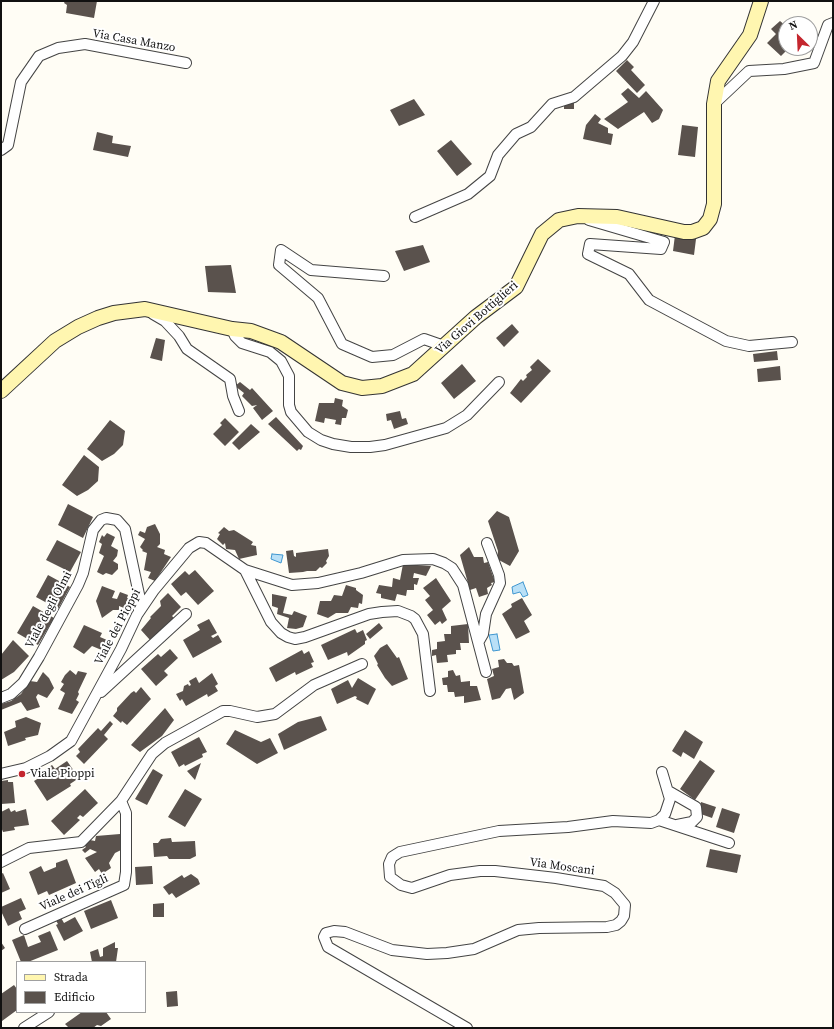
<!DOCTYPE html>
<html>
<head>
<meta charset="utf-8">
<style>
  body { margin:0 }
  #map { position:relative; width:834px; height:1029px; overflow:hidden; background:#fffdf5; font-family:"Source Serif 4",serif }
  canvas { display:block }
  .frame { position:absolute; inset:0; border:2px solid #111; pointer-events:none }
  .legend { position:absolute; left:16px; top:961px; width:130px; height:52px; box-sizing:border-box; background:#fff; border:1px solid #a0a0a0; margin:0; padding:5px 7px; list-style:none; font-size:12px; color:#111 }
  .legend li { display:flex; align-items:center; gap:8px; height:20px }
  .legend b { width:20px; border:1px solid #a0a0a0 }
  .north { position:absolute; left:778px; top:16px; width:40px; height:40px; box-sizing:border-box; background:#fff; border:1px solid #a0a0a0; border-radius:50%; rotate:336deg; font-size:11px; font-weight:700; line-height:16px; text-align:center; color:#111 }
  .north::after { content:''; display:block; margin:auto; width:14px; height:18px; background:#c4262e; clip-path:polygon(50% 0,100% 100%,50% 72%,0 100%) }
</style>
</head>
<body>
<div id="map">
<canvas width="834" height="1029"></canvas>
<div class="frame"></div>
<ul class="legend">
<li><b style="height:5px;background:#fff6b0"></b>Strada</li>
<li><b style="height:11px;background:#5a524d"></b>Edificio</li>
</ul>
<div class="north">N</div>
</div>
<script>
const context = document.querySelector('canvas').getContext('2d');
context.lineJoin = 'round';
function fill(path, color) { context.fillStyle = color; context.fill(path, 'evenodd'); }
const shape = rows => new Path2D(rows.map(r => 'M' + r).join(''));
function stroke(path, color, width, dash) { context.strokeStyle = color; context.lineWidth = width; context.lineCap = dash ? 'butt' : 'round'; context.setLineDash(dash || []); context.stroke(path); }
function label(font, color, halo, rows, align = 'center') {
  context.font = font + ' "Source Serif 4",serif'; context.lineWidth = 4; context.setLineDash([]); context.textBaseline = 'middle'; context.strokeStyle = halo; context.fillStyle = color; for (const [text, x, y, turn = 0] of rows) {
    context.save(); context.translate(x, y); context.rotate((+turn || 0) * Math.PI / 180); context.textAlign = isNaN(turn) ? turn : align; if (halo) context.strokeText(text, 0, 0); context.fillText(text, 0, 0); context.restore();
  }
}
const water = shape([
  [272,554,283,555,281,563,271,559,272,554],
  [523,582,528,595,523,597,520,592,513,594,512,587,523,582],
  [497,634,500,650,493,651,489,635,497,634]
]);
fill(water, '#b9e0f7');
stroke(water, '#3f96cf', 1);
fill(shape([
  [65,1,97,1,94,18,66,13,67,5,64,3],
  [780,21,786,26,786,48,789,48,781,56,767,43,776,34,771,29],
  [627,60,634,67,631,70,645,85,637,93,616,71],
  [628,88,639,98,646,91,663,110,659,119,652,123,644,112,618,129,604,119,628,102,621,94],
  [414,99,425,115,399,126,390,110],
  [564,103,574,103,574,109,564,109],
  [595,114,601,119,598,123,608,128,608,133,613,134,611,145,583,139,586,125],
  [682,125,698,127,695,157,678,155],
  [97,132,113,136,112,143,131,146,128,157,93,150],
  [451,140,472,164,457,176,437,151],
  [675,235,696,239,694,255,673,251],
  [423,245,430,262,404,271,395,251],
  [231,265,236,293,208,292,205,266],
  [512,324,519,332,504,347,496,338],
  [156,338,165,340,162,361,150,358],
  [777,351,778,360,754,362,753,354],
  [538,359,551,371,521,403,510,393,521,379,523,381,527,377,526,375,532,370,530,367],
  [462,364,476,381,454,399,441,383],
  [780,366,781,380,758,382,757,369],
  [240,382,250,390,252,388,273,411,262,420,253,408,257,405,252,406,242,396,244,393,235,386],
  [335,398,343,400,342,406,348,410,346,418,342,418,341,425,335,424,336,420,325,418,324,423,315,421,319,403,334,403],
  [400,411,402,419,406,418,408,424,394,429,391,420,387,421,386,414],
  [276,417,303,446,301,450,299,449,297,451,268,424],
  [225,418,239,432,225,446,213,434,222,425,220,423],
  [110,420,125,431,123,445,114,454,102,461,87,449],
  [251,424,260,432,239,450,232,443],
  [84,455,99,467,98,481,88,490,77,496,62,485],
  [68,504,93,517,83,538,58,525],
  [497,511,509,517,519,551,510,566,497,559,498,551,488,521],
  [155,524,160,534,160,544,157,547,165,550,164,554,171,557,155,581,148,578,151,572,144,570,147,553,142,551,143,550,140,547,145,539,138,535,140,531,145,533,147,527],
  [224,527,229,531,234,530,253,542,251,545,256,546,257,555,239,559,235,550,226,549,225,543,223,545,217,539,220,534,218,533],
  [107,533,115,537,111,546,118,550,117,556,113,561,118,564,118,569,112,575,106,573,103,575,97,572,104,556,99,553,102,544,99,542,102,535,104,537],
  [57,540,81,552,70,572,46,560],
  [469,547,474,557,483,557,484,563,488,562,495,582,491,583,492,585,487,588,488,594,479,597,476,588,470,590,460,555],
  [328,549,329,556,326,561,327,563,322,568,320,567,316,571,307,571,303,572,289,573,286,551,293,550,294,556,296,557,296,553],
  [403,564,431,566,426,576,414,573,413,578,419,578,417,585,414,584,414,590,407,590,406,596,397,594,395,601,381,598,381,594,376,593,379,585,392,587,393,578,400,580],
  [195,570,214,591,198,605,186,592,181,596,171,584,185,571,189,575],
  [48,575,70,587,58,609,36,597],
  [436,578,451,601,442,609,447,620,442,624,440,621,435,625,427,615,433,610,425,600,430,596,423,588],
  [346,585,356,588,356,590,363,595,362,604,359,603,358,608,351,607,348,613,336,613,328,618,317,614,320,601,331,601,334,595,342,596],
  [102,586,115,591,112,598,117,599,120,592,128,595,127,598,130,599,129,601,132,603,129,610,119,606,119,610,113,610,102,618,96,601],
  [168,593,181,607,172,616,174,618,150,640,141,630,151,618,150,617,161,606,160,601],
  [272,594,287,597,283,613,292,615,294,611,307,616,303,627,296,629,287,628,289,618,277,614,278,608,272,606],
  [522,598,532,615,524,621,530,632,516,639,502,614,512,607,511,604],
  [33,606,54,618,38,645,17,633],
  [209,619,217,633,211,636,213,638,218,635,222,642,193,658,183,640,200,630,197,625],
  [379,623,383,628,370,639,366,634],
  [468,624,469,643,460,643,461,650,456,650,456,654,447,655,448,662,437,663,436,655,432,656,432,650,437,649,437,642,445,641,444,634,451,634,451,626],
  [84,625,102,633,100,637,107,640,104,651,92,646,84,654,73,647],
  [355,629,357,633,363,630,367,640,365,641,365,644,348,656,347,652,328,660,321,645],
  [13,640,29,656,14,672,1,680,1,655],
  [387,644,397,658,399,657,408,679,392,686,385,678,377,665,378,664,374,656,380,648],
  [170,649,178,658,164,671,168,675,156,686,141,669,158,654,161,657],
  [302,650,304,654,309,651,314,662,311,663,313,667,296,675,295,672,276,682,269,668],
  [504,659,507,663,512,663,514,666,519,665,524,693,514,700,511,688,506,689,500,698,492,700,487,679,494,676,492,669,499,667,498,660],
  [70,670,76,675,78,671,87,673,78,692,79,694,76,700,79,702,72,714,58,709,65,693,60,690,64,684,61,682,65,675],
  [453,670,456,676,460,675,461,682,470,681,470,686,477,686,481,700,464,703,464,696,455,697,454,692,448,692,447,685,443,685,442,678,448,677,448,671],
  [43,672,49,678,54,688,47,698,38,694,36,697,40,707,27,711,21,702,1,710,1,704,11,701,21,694,30,681,37,682],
  [212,673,218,684,215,686,218,691,208,697,207,694,186,706,182,699,180,701,176,694,183,691,184,686,188,684,189,686,191,685,189,681,196,677,199,683],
  [358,678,376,689,368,705,356,699,357,697,355,696,337,704,331,689,348,680,352,688],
  [141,687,151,699,127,725,122,721,121,723,113,716,117,711,117,708,131,693,134,691,136,693],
  [165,708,174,720,162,736,140,752,131,745],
  [321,716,327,730,284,750,278,734,298,722],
  [26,717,41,723,38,735,25,738,26,740,8,746,4,732,16,727,15,721],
  [110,721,113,724,104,735,108,739,84,764,76,756,80,752,78,749,98,728,101,731],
  [235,730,261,742,270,738,278,753,257,764,226,744],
  [685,730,703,742,694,759,683,752,681,757,672,751],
  [199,737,207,752,202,754,203,757,185,766,184,764,179,767,171,752],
  [700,760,715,771,695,800,680,789],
  [67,761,79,778,70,784,71,786,47,801,34,781,47,773,45,770,52,765,55,769],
  [201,763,195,780,187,771],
  [153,769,163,775,147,805,135,799],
  [8,780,8,782,13,782,15,803,1,804,1,781],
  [85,789,98,803,83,817,80,815,77,818,80,820,64,835,51,821],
  [185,789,202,799,185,827,168,817],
  [701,802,716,807,712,818,698,813],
  [9,808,11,812,15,810,16,812,26,809,29,825,14,827,15,830,3,832,1,827,1,812],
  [722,808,740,814,734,833,716,827],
  [120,834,121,850,115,853,109,863,111,868,102,874,99,869,95,872,85,858,97,852,90,849,85,853,82,850,86,847,84,845,90,840,95,841,96,836],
  [171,838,172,842,195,841,196,856,190,859,169,859,167,856,154,857,153,843,158,843,161,839],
  [710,849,741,855,737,873,706,867],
  [67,859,76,883,49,895,47,891,38,895,29,872,41,866,44,872,56,867,56,863],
  [152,866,153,884,136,885,135,867],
  [3,873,10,889,1,893,1,874],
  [191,874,198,879,200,884,176,898,172,893,169,895,163,887,182,875,184,878],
  [21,898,26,909,19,912,22,919,8,926,1,911,1,907],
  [111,900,118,918,91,929,84,911],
  [164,903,164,917,153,917,153,904],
  [60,916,64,923,75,917,83,931,64,941,56,925,58,924,55,919],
  [50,931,58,950,28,962,21,962,12,940,24,935,28,947,41,942,38,936],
  [1,942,5,948,1,951],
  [115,942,115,948,118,948,116,962,92,962,90,952,98,949,100,957,103,956,103,948],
  [14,985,17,989,17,1010,2,1021,1,994],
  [177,991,178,1006,167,1007,166,992],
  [82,1012,106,1012,111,1019,101,1026,97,1025,93,1028,69,1028,65,1024]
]), '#5a524d');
const street = shape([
  [714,104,749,71,784,69,814,63,828,25,833,23],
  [1,150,8,145,21,82,39,56,58,48,85,44,186,63],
  [415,217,468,194,490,176,498,155,516,134,531,127,552,104,574,97,622,56,633,42,654,1],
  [589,220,664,242,661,249,590,244,588,254,629,274,649,300,726,341,749,346,792,342],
  [384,276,311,270,281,250,279,265,318,298,342,344,372,357,393,355,424,339,444,346],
  [153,314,165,321,179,336,187,349,230,379,233,396,239,411],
  [232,329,235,336,242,343,270,352,281,361,289,376,289,405,291,412,308,432,321,440,333,444,351,447,370,447,385,445,446,428,467,415,499,382],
  [245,570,271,622,281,633,288,637,295,639,305,637,369,614,382,612,398,611,411,616,415,619,423,634,430,691],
  [479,641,483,634,486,614,500,583,499,575,487,543],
  [101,692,186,614],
  [1,698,11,694,23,683,39,657,78,585,83,573,93,530,101,520,106,518,117,520,125,529,140,599,139,610],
  [1,774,26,768,50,756,71,741,121,649,137,615,154,590,189,548,199,542,206,543,245,570,292,585,318,583,361,573,403,560,433,559,444,563,452,568,463,585,486,672],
  [670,792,696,807,697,817,692,822,677,825],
  [659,820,729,843],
  [1,862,29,848,81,842,121,801,152,754,165,743,223,711,230,711,257,717,275,714,314,685,362,664],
  [25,929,124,885,126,872,126,813,121,801],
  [24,1028,49,1012],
  [467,1028,328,947,324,937,326,933,334,931,345,932,392,950,427,954,447,953,474,949,518,930,539,928,607,927,616,925,621,921,624,916,625,905,615,893,604,886,556,878,495,871,480,871,450,875,412,888,401,885,390,877,389,864,392,857,400,852,499,831,568,827,613,821,651,823,659,820,665,814,670,799,662,772]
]);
const secondary = shape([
  [1,391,55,341,78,327,98,318,114,313,145,309,232,329,251,331,281,342,342,383,362,388,382,386,413,374,476,317,516,287,542,234,559,220,578,216,617,217,684,232,692,232,703,228,710,219,714,204,714,104,718,81,750,35,761,1]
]);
stroke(street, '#444', 12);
stroke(secondary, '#333', 16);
stroke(street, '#fff', 10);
stroke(secondary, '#fff6b0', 14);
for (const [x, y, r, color] of [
  [22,774,4,"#c4262e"]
]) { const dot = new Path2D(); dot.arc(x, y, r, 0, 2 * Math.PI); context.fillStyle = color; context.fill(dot); stroke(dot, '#fff', 1.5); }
label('12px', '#111', '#fff', [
  ["Via Casa Manzo",134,41,10],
  ["Via Giovi Bottiglieri",477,318,-41],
  ["Viale degli Olmi",49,610,-62],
  ["Viale dei Pioppi",118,627,-62],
  ["Via Moscani",562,867,8],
  ["Viale dei Tigli",74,893,-24]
]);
label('12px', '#111', '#fff', [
  ["Viale Pioppi",30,774]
], 'left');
</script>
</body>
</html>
